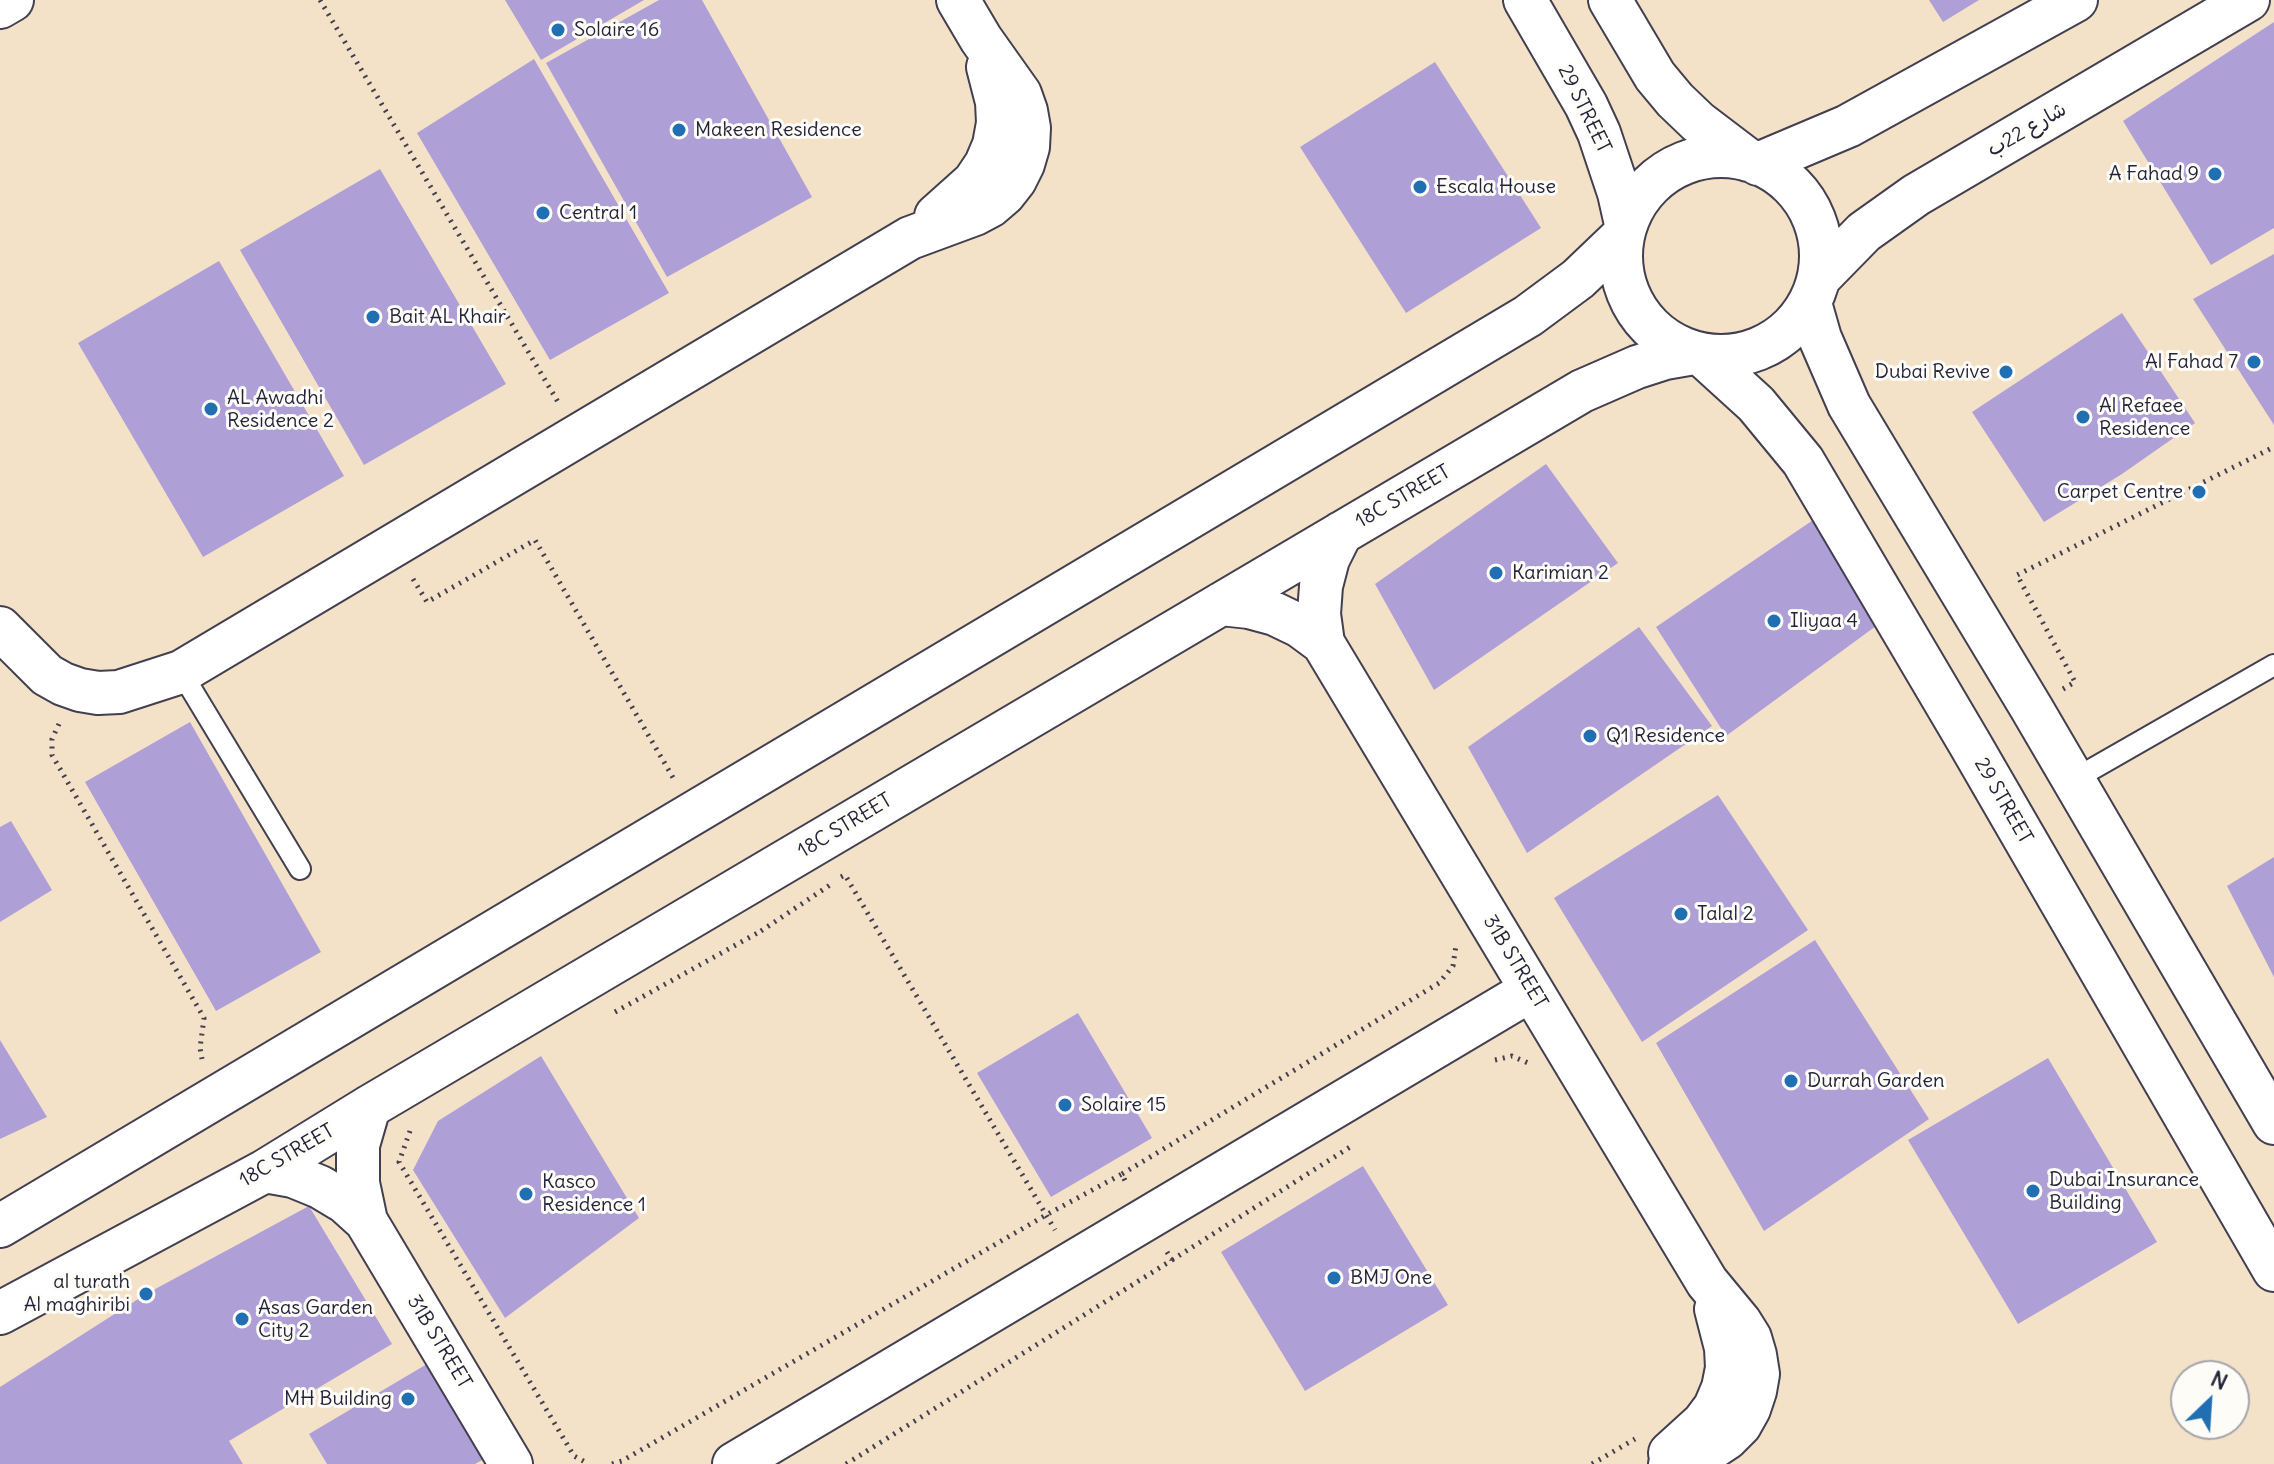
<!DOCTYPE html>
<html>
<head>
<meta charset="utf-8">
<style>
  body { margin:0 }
  #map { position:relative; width:2274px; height:1464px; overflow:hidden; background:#f4e2c8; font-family:Delius,sans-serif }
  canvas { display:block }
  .north { position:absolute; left:2170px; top:1360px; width:80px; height:80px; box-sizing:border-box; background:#fdfcf7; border:2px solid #a5a5ac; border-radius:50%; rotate:25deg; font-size:22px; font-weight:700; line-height:32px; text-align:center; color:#22223b }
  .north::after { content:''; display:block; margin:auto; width:28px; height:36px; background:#1f6fb2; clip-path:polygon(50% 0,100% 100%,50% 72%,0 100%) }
</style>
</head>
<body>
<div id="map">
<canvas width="2274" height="1464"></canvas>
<div class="north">N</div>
</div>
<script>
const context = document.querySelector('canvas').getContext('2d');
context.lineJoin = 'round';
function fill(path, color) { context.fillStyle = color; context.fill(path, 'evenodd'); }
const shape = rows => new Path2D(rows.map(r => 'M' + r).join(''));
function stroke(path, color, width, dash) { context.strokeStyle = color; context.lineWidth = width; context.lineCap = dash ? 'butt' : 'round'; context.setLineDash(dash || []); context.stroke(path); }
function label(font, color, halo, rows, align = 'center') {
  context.font = font + ' Delius,"Playpen Sans Arabic",sans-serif'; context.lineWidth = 6; context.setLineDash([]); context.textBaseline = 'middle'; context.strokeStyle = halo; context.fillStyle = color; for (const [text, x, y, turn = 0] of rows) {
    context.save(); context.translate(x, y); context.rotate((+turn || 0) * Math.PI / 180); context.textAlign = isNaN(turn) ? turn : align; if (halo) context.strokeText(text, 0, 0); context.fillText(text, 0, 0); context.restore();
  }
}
fill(shape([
  [505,0,644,0,541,60],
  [659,0,702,0,812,197,667,277,546,63],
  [1929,0,1979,0,1943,22],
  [2274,22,2274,228,2211,265,2123,121],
  [534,59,669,293,550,360,417,133],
  [1435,62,1541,228,1406,313,1300,147],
  [380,169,506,384,364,465,240,250],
  [2274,254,2274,425,2193,299],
  [219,261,344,476,203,557,78,343],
  [2122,313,2195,423,2122,474,2044,522,1972,412],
  [1546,464,1618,563,1434,690,1375,584],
  [1819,516,1891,615,1726,736,1656,627],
  [1639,627,1712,726,1527,853,1468,747],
  [190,722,321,952,216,1011,85,782],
  [1718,795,1808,930,1642,1042,1554,898],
  [11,821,52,890,0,922,0,827],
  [2274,857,2274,977,2227,886],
  [1815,940,1929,1119,1764,1231,1656,1043],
  [1078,1013,1152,1138,1051,1197,977,1073],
  [0,1040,47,1117,0,1139],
  [541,1056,639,1218,505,1318,413,1170,438,1121],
  [2048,1058,2157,1242,2018,1324,1908,1140],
  [1363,1166,1448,1305,1305,1391,1221,1252],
  [309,1206,392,1344,229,1441,243,1464,0,1464,0,1387,146,1294],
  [427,1364,484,1459,475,1464,327,1464,309,1434]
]), '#af9fd7');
const lane = shape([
  [181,672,300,869],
  [2073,780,2274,665]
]);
const street = shape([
  [1525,0,1586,105,1599,133,1619,193,1626,224],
  [1610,0,1655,76,1675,100,1698,122,1748,160],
  [0,7,12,0],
  '1621 256a100 100 0 1 1 200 0a100 100 0 1 1-200 0Z',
  [1758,164,1848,126,2076,0],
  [936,216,974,182,986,164,994,145,998,123,997,102,988,67],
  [1819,278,1864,232,1916,195,2248,0],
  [1810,303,1820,338,1849,405,2032,709,2274,1123],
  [1701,354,1756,404,1803,461,1970,744,2274,1270],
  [1341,533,1328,559,1321,586,1319,614,1323,643,1707,1282,1740,1322,1750,1338,1755,1355,1758,1374,1755,1391,1749,1409,1740,1425,1727,1438,1712,1448,1670,1464],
  [1221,604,1249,607,1275,614,1300,626,1323,643],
  [0,628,47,675,63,684,80,690,98,693,119,692,181,672,910,238,975,214,990,206,1004,194,1015,180,1023,164,1028,147,1029,128,1026,111,1020,94,981,39,958,0],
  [369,1107,358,1145,358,1183,366,1221,511,1464],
  [265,1171,293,1176,320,1187,345,1202,366,1221],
  [0,1226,1528,316,1578,279,1623,236],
  [0,1313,265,1171,369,1107,1582,391,1637,367,1665,358,1694,353],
  [1670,1453,1703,1423,1715,1407,1723,1388,1727,1368,1726,1348,1716,1309],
  [734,1464,1531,990]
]);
stroke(lane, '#423f50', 24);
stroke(street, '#423f50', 46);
stroke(shape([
  [320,0,558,402],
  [413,579,427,602,535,540,675,781],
  [2063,689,2075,682,2017,575,2274,447],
  [59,724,52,739,52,755,204,1018,200,1048,202,1059],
  [841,877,845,875,1055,1230],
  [761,931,833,883],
  [615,1012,761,931],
  [1495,1060,1512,1056,1528,1063],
  [410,1131,399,1162,574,1456,589,1464],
  [1122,1174,1439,983,1453,966,1456,945],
  [1172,1260,1350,1147],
  [612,1464,622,1461,1046,1215,1122,1174,1127,1185],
  [846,1464,1172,1260,1167,1252],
  [1592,1464,1635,1439]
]), '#423f50', 5, [2, 6]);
stroke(lane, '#fff', 20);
stroke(street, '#fff', 42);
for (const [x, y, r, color] of [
  [558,30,8,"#1f6fb2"],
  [679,130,8,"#1f6fb2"],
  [2215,174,8,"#1f6fb2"],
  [1420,187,8,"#1f6fb2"],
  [543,213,8,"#1f6fb2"],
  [373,317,8,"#1f6fb2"],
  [2254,362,8,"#1f6fb2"],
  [2006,372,8,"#1f6fb2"],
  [211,409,8,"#1f6fb2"],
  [2083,417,8,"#1f6fb2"],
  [2199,492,8,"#1f6fb2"],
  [1496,573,8,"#1f6fb2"],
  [1774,621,8,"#1f6fb2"],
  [1590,736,8,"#1f6fb2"],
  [1681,914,8,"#1f6fb2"],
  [1791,1081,8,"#1f6fb2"],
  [1065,1105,8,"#1f6fb2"],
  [2033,1191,8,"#1f6fb2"],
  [526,1194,8,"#1f6fb2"],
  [1334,1278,8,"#1f6fb2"],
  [146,1294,8,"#1f6fb2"],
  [242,1319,8,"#1f6fb2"],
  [408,1399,8,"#1f6fb2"]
]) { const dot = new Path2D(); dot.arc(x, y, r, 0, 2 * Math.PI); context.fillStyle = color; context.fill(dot); stroke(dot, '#fdfcf7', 3); }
label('20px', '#22223b', '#fdfcf7', [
  ["Solaire 16",574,30],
  ["Makeen Residence",695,130],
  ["A Fahad 9",2199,174,"right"],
  ["Escala House",1436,187],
  ["Central 1",559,213],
  ["Bait AL Khair",389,317],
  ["Al Fahad 7",2238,362,"right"],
  ["Dubai Revive",1990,372,"right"],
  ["AL Awadhi",227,398],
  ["Residence 2",227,421],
  ["Al Refaee",2099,406],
  ["Residence",2099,429],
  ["Carpet Centre",2183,492,"right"],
  ["Karimian 2",1512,573],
  ["Iliyaa 4",1790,621],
  ["Q1 Residence",1606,736],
  ["Talal 2",1697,914],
  ["Durrah Garden",1807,1081],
  ["Solaire 15",1081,1105],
  ["Dubai Insurance",2049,1180],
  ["Building",2049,1203],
  ["Kasco",542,1182],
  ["Residence 1",542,1205],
  ["BMJ One",1350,1278],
  ["al turath",130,1282,"right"],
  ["Al maghiribi",130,1305,"right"],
  ["Asas Garden",258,1308],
  ["City 2",258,1331],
  ["MH Building",392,1399,"right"]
], 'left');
label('20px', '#22223b', '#fdfcf7', [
  ["29 STREET",1584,109,64],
  ["شارع 22ب",2027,130,-30],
  ["18C STREET",1403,497,-30],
  ["29 STREET",2003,801,60],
  ["18C STREET",845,826,-31],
  ["31B STREET",1515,962,59],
  ["18C STREET",287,1156,-30],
  ["31B STREET",439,1342,59]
]);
</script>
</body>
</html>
